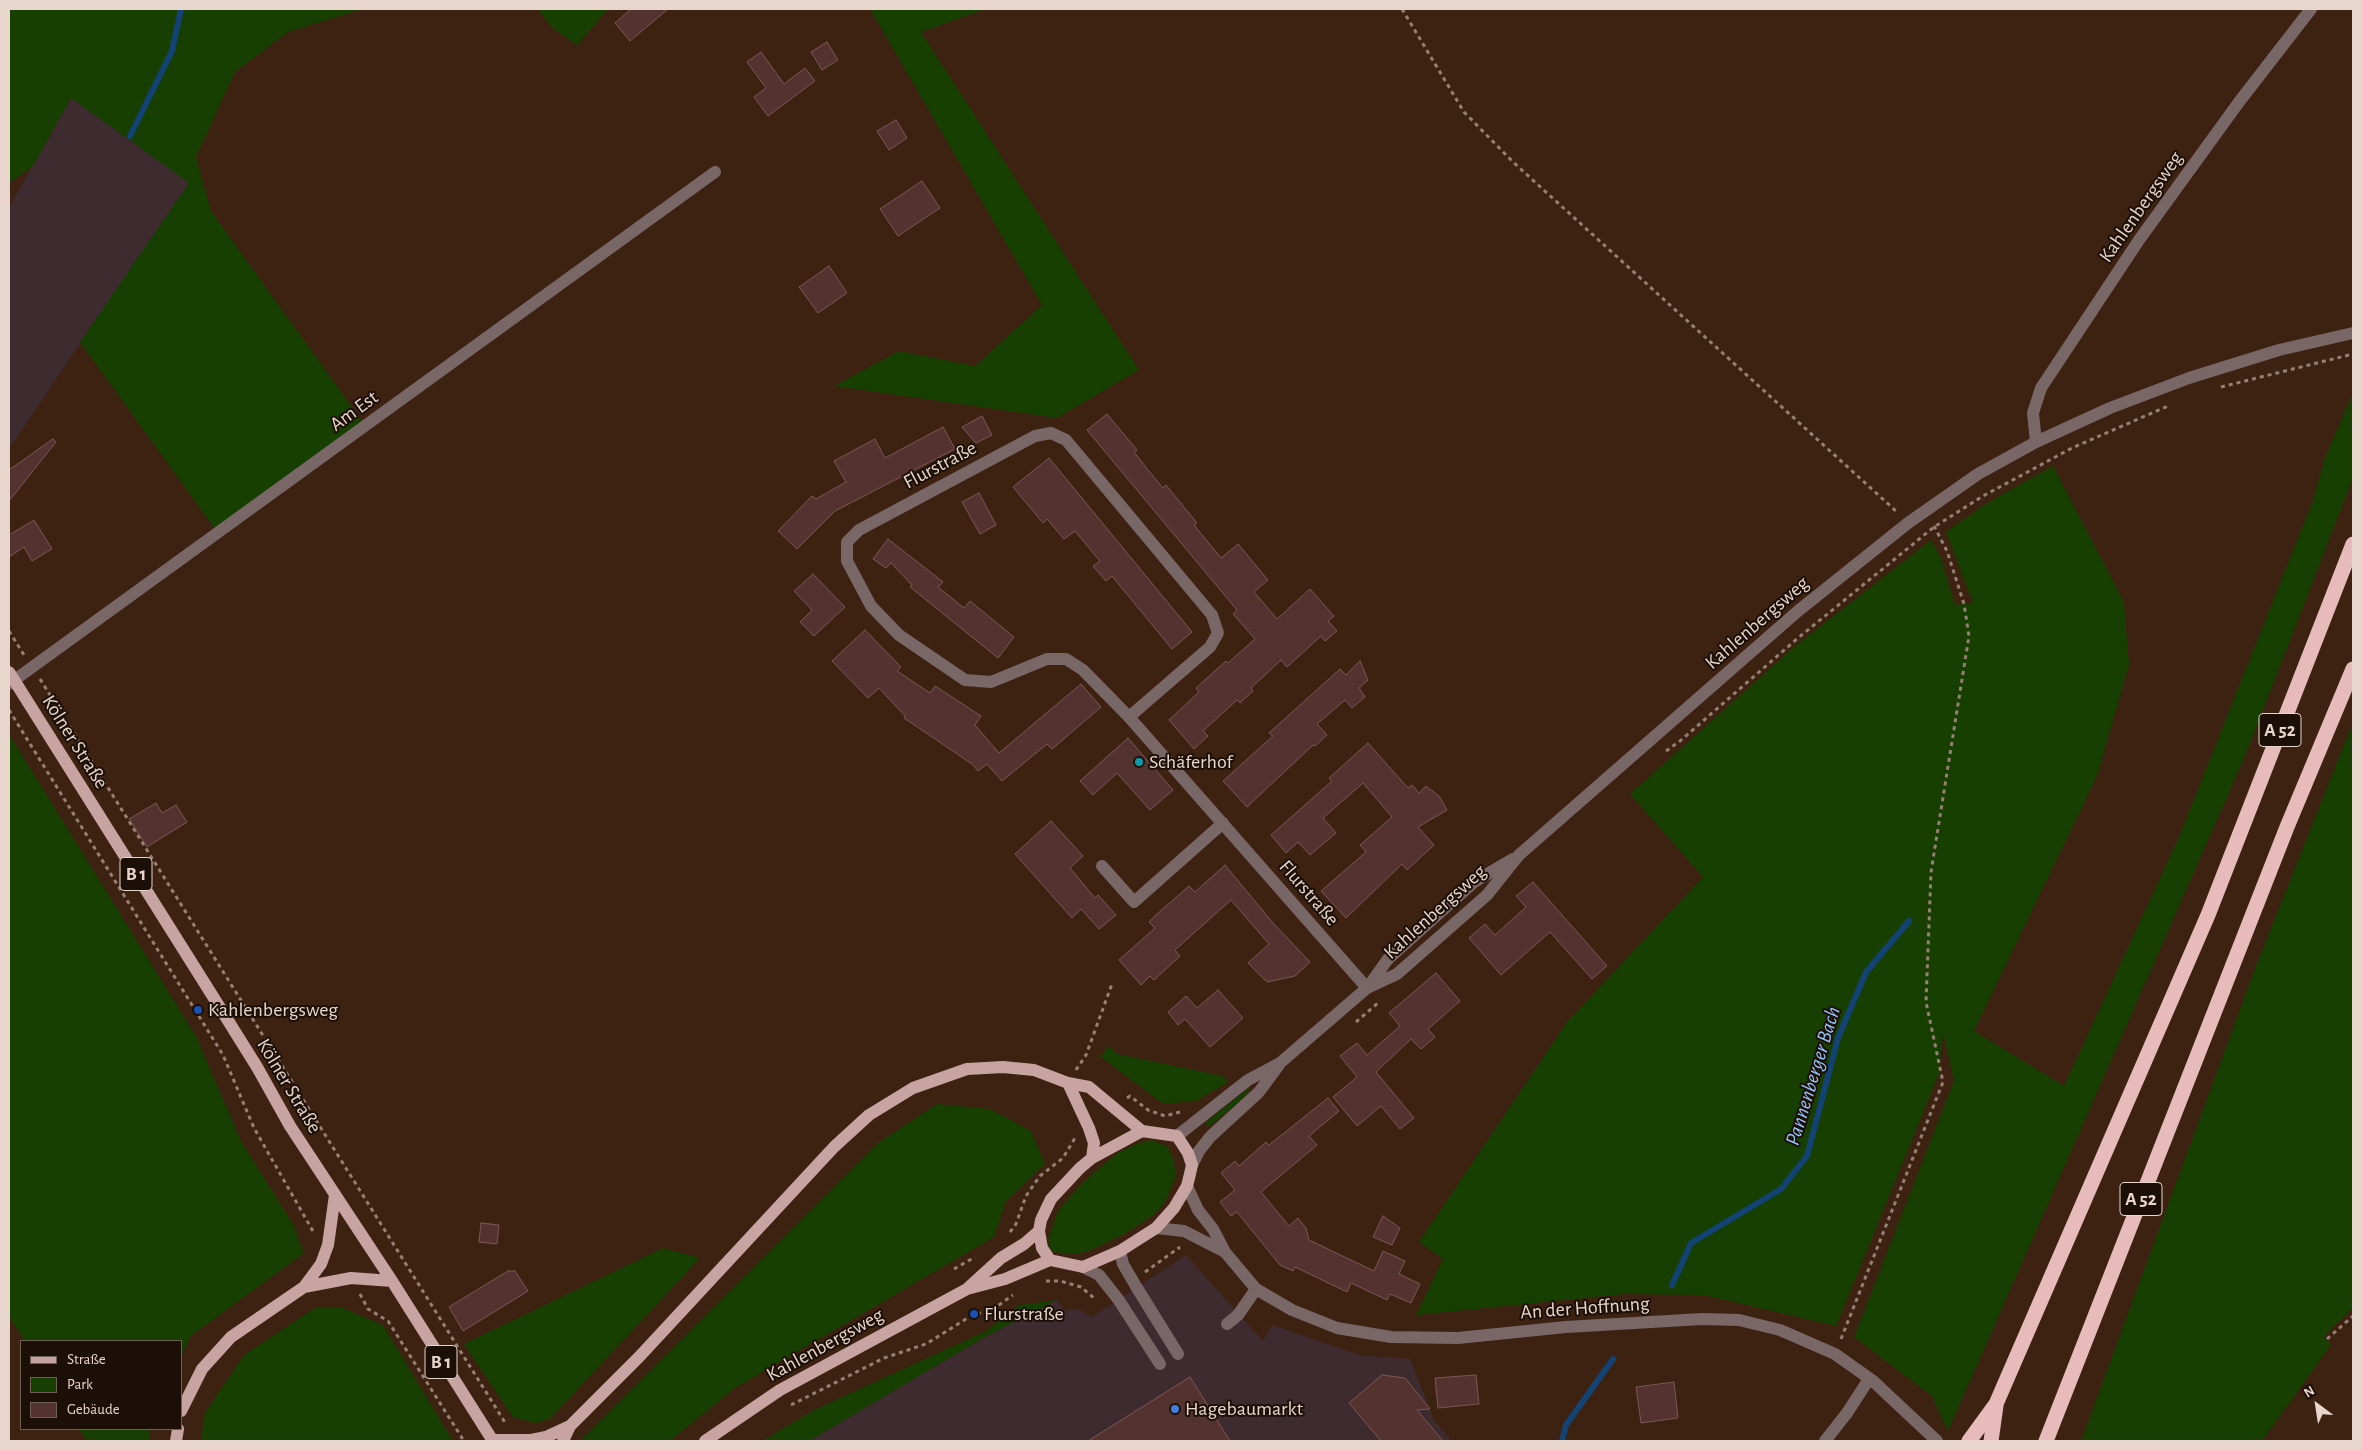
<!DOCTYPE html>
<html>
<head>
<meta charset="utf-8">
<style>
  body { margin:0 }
  #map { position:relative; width:2362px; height:1450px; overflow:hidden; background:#3d2212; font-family:"Alegreya Sans",sans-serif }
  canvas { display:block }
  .frame { position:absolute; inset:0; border:10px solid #e8d6cc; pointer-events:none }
  .legend { position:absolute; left:20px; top:1340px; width:162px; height:90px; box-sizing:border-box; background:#1b0f08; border:1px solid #6d5f56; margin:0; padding:6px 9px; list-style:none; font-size:15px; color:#e8d6cc }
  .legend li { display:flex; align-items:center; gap:10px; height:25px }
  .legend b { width:25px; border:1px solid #6d5f56 }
  .north { position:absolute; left:2292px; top:1380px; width:50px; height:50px; -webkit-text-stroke:4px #1b0f08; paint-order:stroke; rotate:329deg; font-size:14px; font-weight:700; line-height:20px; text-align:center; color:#e8d6cc }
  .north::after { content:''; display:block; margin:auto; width:18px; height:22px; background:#e8d6cc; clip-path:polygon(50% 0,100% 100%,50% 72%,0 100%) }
</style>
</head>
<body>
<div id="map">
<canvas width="2362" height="1450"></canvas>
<div class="frame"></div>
<ul class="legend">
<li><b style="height:6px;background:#c7a3a2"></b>Straße</li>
<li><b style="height:14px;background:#173f02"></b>Park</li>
<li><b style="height:14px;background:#543230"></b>Gebäude</li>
</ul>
<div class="north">N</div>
</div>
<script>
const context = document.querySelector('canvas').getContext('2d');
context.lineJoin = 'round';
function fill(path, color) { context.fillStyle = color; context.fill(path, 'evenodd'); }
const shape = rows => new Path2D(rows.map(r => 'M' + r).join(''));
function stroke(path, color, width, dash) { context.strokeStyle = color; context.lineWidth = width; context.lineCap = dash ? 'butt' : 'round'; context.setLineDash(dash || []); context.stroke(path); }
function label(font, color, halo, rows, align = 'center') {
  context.font = font + ' "Alegreya Sans",sans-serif'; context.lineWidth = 4; context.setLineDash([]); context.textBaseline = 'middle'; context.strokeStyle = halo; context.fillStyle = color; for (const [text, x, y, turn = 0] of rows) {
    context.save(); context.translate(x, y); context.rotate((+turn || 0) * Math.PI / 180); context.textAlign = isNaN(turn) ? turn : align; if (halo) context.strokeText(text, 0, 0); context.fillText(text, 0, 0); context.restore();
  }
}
fill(shape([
  [92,50,189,183,9,449,9,207,71,98],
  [1186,1255,1263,1341,1272,1325,1359,1355,1410,1359,1434,1420,1452,1441,809,1441,985,1337,1057,1300,1065,1311,1076,1308,1092,1317]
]), '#3e2b30');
fill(shape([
  [9,9,363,9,288,32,235,72,196,157,211,211,362,421,215,529,80,342,189,183,71,98,33,166,9,183],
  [538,9,608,9,577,45,551,27],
  [870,9,986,9,921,32,1139,370,1057,418,834,386,899,351,975,366,1042,305],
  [2353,393,2353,478,2246,754,1948,1431,1932,1396,1854,1337,1954,1081,1943,1033,1939,1074,1836,1326,1704,1295,1625,1294,1416,1315,1443,1259,1419,1242,1567,1022,1703,877,1630,794,1794,647,1931,540,1941,558,1955,605,1973,603,1946,532,1987,503,2053,466,2124,602,2129,665,2097,776,1974,1031,2064,1086,2178,839,2312,503,2325,458],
  [2353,722,2353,1308,2324,1336,2331,1345,2262,1441,2081,1441,2256,966],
  [9,734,197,1038,241,1141,293,1224,304,1253,191,1336,181,1356,181,1341,25,1341,9,1316],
  [1109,1046,1117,1054,1223,1076,1228,1082,1196,1101,1163,1104,1100,1056],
  [1248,1088,1250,1090,1242,1099,1209,1127,1205,1123],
  [937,1104,990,1109,1031,1131,1045,1164,1006,1201,994,1237,735,1388,670,1441,580,1441,878,1143],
  [1152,1140,1168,1147,1174,1161,1176,1176,1165,1202,1155,1214,1126,1233,1091,1250,1078,1254,1062,1254,1051,1250,1048,1240,1058,1211,1083,1182,1117,1153,1139,1143],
  [663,1248,700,1258,550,1419,535,1423,513,1417,464,1344],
  [1057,1300,985,1337,809,1441,762,1441,814,1410,986,1331,1019,1305],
  [315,1308,343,1308,383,1325,453,1441,201,1441,205,1413,244,1355],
  [79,1429,149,1429,150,1441,87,1441]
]), '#173f02');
stroke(shape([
  [130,136,172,51,181,9],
  [1672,1285,1691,1243,1781,1189,1807,1156,1838,1038,1866,972,1909,921],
  [1562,1441,1566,1425,1613,1359]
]), '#134374', 6);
const building = shape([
  [631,9,668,9,630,41,615,23,631,9],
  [827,42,838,60,822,70,811,52,827,42],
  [761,52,784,84,805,68,815,81,768,116,754,97,766,88,747,62,761,52],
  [896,120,907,138,889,150,877,131,896,120],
  [922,181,940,208,898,236,880,209,922,181],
  [829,266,847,293,818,313,799,287,829,266],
  [1107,414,1137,450,1134,452,1148,470,1163,488,1166,485,1197,523,1194,525,1221,558,1238,544,1268,580,1254,592,1277,619,1310,589,1334,616,1328,621,1337,631,1325,641,1321,636,1287,667,1281,660,1251,688,1253,691,1240,703,1237,700,1203,731,1208,736,1194,749,1169,720,1199,692,1196,688,1226,661,1228,663,1255,639,1233,614,1237,610,1087,430,1107,414],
  [982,416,992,435,976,443,962,427,982,416],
  [943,427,955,449,835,511,797,549,778,531,812,496,816,499,846,482,834,461,875,439,885,458,943,427],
  [53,439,56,442,9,501,9,470,53,439],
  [1049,458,1192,632,1172,649,1112,576,1106,581,1093,566,1100,561,1075,531,1064,539,1047,519,1043,523,1013,487,1049,458],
  [979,493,996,525,980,534,962,502,979,493],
  [34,520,52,549,32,561,24,547,9,557,9,535,34,520],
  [888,539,943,582,938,587,964,608,970,601,1014,637,998,658,910,587,912,585,891,563,886,568,873,559,888,539],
  [813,574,845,607,814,636,800,622,812,610,794,591,813,574],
  [865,630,901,667,897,671,930,693,935,686,981,716,975,725,999,753,1081,684,1101,707,1052,749,1047,744,1002,781,987,764,978,771,972,764,904,718,905,716,879,688,868,698,832,661,865,630],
  [1360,661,1368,680,1359,688,1365,697,1352,708,1345,700,1317,724,1327,735,1315,746,1313,745,1247,807,1223,781,1273,736,1269,733,1340,669,1346,675,1360,661],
  [1128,738,1173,790,1150,810,1117,773,1093,795,1080,781,1128,738],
  [1368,743,1408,788,1412,785,1419,793,1426,786,1439,796,1447,810,1418,827,1434,845,1407,870,1402,864,1346,918,1321,891,1366,852,1360,845,1392,817,1363,783,1323,818,1336,833,1310,855,1298,842,1286,853,1271,835,1332,781,1329,778,1368,743],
  [156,803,162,813,176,805,187,822,147,847,129,819,156,803],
  [1051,821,1083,856,1070,868,1095,898,1098,895,1116,915,1099,929,1081,909,1072,918,1015,854,1051,821],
  [1225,865,1273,923,1310,962,1295,976,1267,982,1248,963,1269,944,1231,900,1175,950,1180,956,1154,980,1150,976,1141,985,1119,960,1155,928,1149,922,1157,914,1189,886,1195,892,1225,865],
  [1533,882,1607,966,1592,979,1550,932,1501,975,1469,938,1485,924,1495,935,1526,907,1516,896,1533,882],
  [1436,973,1460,1001,1428,1029,1435,1037,1421,1049,1411,1039,1376,1072,1414,1118,1400,1129,1381,1106,1357,1126,1333,1097,1357,1077,1340,1056,1357,1043,1367,1055,1400,1026,1389,1013,1436,973],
  [1218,990,1243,1018,1210,1047,1185,1019,1178,1025,1168,1012,1186,996,1197,1008,1218,990],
  [1328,1098,1339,1111,1309,1136,1317,1145,1261,1192,1289,1226,1298,1218,1306,1228,1309,1240,1374,1271,1383,1251,1405,1261,1399,1274,1420,1284,1411,1303,1390,1294,1387,1300,1351,1283,1347,1292,1295,1267,1293,1271,1280,1265,1237,1212,1231,1216,1220,1202,1235,1190,1221,1173,1235,1161,1239,1166,1266,1142,1269,1145,1328,1098],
  [1383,1216,1400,1228,1392,1245,1373,1237,1383,1216],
  [481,1223,499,1225,497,1244,479,1242,481,1223],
  [508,1271,515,1271,528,1291,463,1331,449,1307,508,1271],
  [1382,1375,1405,1378,1430,1409,1417,1410,1443,1441,1381,1441,1349,1403,1382,1375],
  [1476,1375,1479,1404,1438,1408,1435,1378,1476,1375],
  [1190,1377,1230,1441,1088,1441,1190,1377],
  [1674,1382,1678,1418,1641,1423,1636,1387,1674,1382]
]);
fill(building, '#543230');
stroke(building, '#7c5755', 1);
stroke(shape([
  [1402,9,1464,112,1513,162,1897,512],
  [2221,387,2353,354],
  [9,631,24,655],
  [40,679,506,1424],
  [9,710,223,1055,254,1128,314,1233],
  [1666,751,1680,741,1798,638,1934,527,1983,496,2072,448,2168,406],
  [1356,1022,1379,1002],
  [1076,1070,1086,1055,1112,984],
  [1127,1098,1130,1096,1148,1110,1165,1116,1180,1112],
  [1010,1232,1016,1224,1026,1196,1040,1176,1063,1158,1075,1138],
  [954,1269,975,1257],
  [1145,1272,1180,1247],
  [1046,1281,1060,1281,1081,1287,1094,1298],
  [360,1294,368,1309,388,1321,464,1441],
  [1841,1339,1943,1082,1926,1002,1931,872,1969,636,1964,604,1947,551,1934,526],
  [2327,1339,2353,1316],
  [791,1405,884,1358,926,1344,974,1314,989,1312,1013,1295]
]), '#978073', 3, [4, 4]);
stroke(shape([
  [2036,442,2033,413,2041,388,2139,240,2239,102,2311,9],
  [9,684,715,172],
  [1129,717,1083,670,1066,659,1047,659,991,682,965,680,899,635,871,606,847,561,847,542,859,530,1035,436,1051,433,1066,440,1212,615,1218,633,1210,647,1129,717,1367,988],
  [1102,866,1134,902,1223,823],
  [1368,987,1388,959,1474,882,1513,859],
  [1177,1136,1248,1080,1280,1063,1367,988,1397,974,1487,895,1519,855,1798,611,1908,523,1978,474,2036,442,2110,408,2189,378,2279,350,2353,333],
  [1192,1165,1199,1151,1210,1137,1259,1092,1279,1065],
  [1187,1186,1198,1210,1213,1229,1225,1252,1256,1289,1292,1310,1337,1328,1391,1337,1458,1338,1566,1327,1702,1319,1739,1320,1780,1330,1835,1354,1873,1381,1937,1441],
  [1156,1228,1184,1231,1225,1252],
  [1120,1251,1123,1264,1137,1288,1178,1354],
  [1083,1267,1099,1275,1118,1299,1160,1364],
  [1227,1324,1238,1315,1256,1289],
  [1825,1441,1847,1413,1869,1379]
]), '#786766', 12);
stroke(shape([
  [9,672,212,995,257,1067,290,1126,392,1281,493,1441],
  [1068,1083,1089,1128,1094,1143,1092,1158],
  [304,1287,351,1278,392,1281],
  [967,1289,1005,1279,1050,1260,1083,1267,1120,1251,1156,1228,1174,1208,1187,1186,1190,1174,1192,1165,1188,1153,1177,1136,1142,1131,1092,1158,1080,1168,1051,1199,1041,1220,1039,1231,1042,1248,1050,1260],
  [181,1411,202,1369,231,1337,304,1287,321,1264,328,1245,335,1195],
  [493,1440,531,1440,546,1437,570,1426],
  [176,1441,178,1429],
  [563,1441,570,1426,639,1357,834,1147,869,1115,913,1088,967,1069,1003,1067,1034,1070,1068,1083,1089,1087,1142,1131],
  [705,1441,780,1390,967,1289,1001,1258,1024,1244,1039,1231]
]), '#c7a3a2', 12);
stroke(shape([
  [1969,1441,1996,1404,2208,915,2353,544],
  [1991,1441,1996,1406],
  [2046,1441,2287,827,2353,669]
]), '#e6bbba', 15);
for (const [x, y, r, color] of [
  [1139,762,5,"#0f9aa8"],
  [198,1010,5,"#1a4fb4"],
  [974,1314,5,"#1a4fb4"],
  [1175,1409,5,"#3f7fe0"]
]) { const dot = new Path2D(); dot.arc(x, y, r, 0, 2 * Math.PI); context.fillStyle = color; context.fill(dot); stroke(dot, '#1b0f08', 2); }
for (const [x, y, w] of [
  [2280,730,42],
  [136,874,32],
  [2141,1199,42],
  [441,1362,32]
]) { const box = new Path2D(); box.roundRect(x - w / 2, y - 16.5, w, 33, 4); context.fillStyle = '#1b0f08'; context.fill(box); stroke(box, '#e8d6cc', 1); }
label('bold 19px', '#e8d6cc', null, [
  ["A 52",2280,730],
  ["B 1",136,874],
  ["A 52",2141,1199],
  ["B 1",441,1362]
]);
label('20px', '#e8d6cc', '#1b0f08', [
  ["Kahlenbergsweg",2141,207,-55],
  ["Am Est",354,411,-36],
  ["Flurstraße",940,465,-28],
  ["Kahlenbergsweg",1757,623,-41],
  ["Kölner Straße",75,742,58],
  ["Flurstraße",1309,893,49],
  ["Kahlenbergsweg",1435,912,-42],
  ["Kölner Straße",289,1086,59],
  ["An der Hoffnung",1585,1308,-4],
  ["Kahlenbergsweg",825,1345,-29]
]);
label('20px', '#e8d6cc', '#1b0f08', [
  ["Schäferhof",1149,762],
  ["Kahlenbergsweg",208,1010],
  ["Flurstraße",984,1314],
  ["Hagebaumarkt",1185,1409]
], 'left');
label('italic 21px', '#96c5fb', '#1b0f08', [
  ["Pannenberger Bach",1813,1076,-73]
]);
</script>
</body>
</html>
